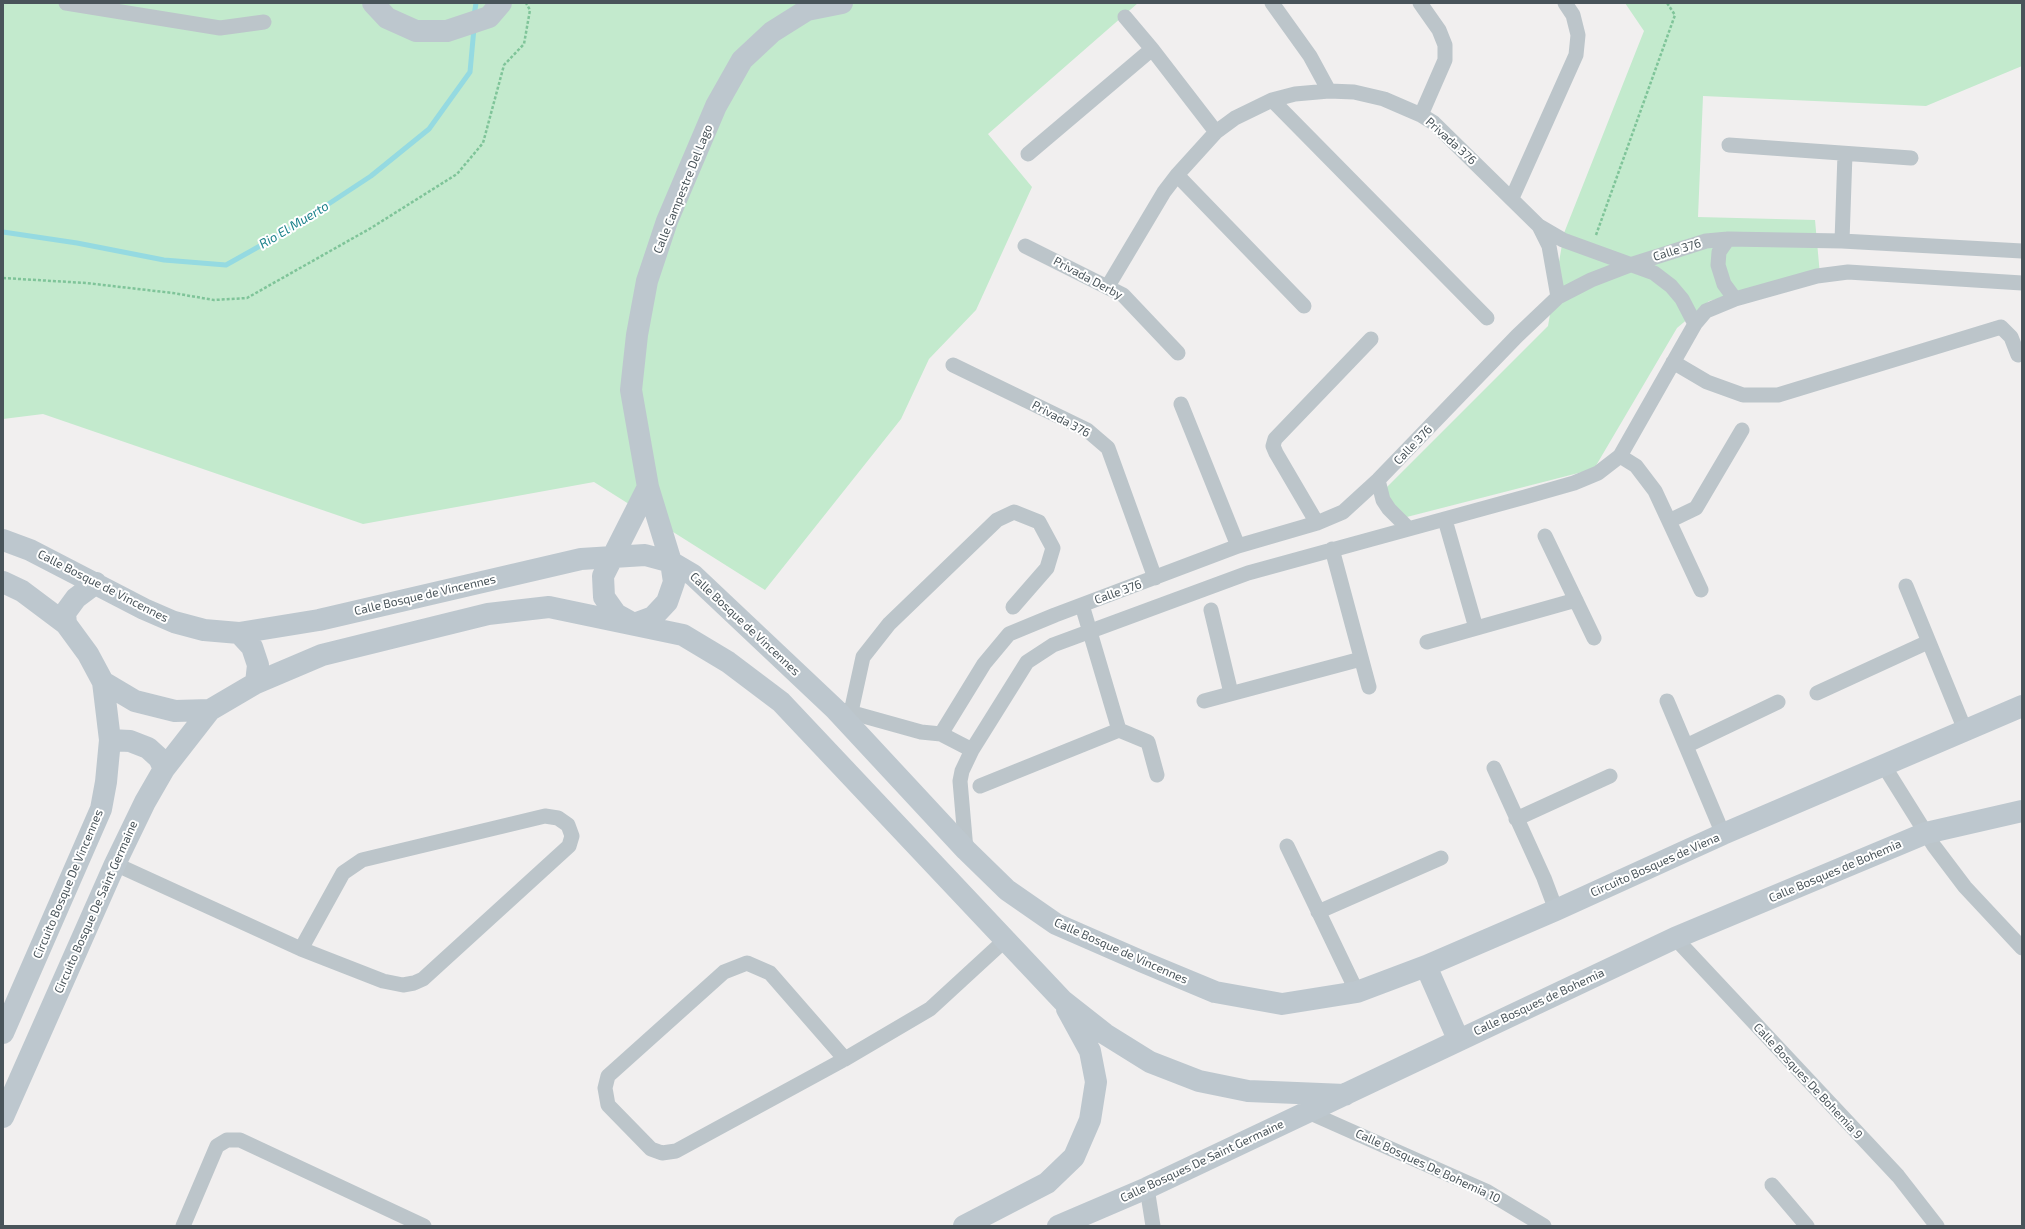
<!DOCTYPE html>
<html>
<head>
<meta charset="utf-8">
<style>
  body { margin:0 }
  #map { position:relative; width:2025px; height:1229px; overflow:hidden; background:#f1efef; font-family:"Exo 2",sans-serif }
  canvas { display:block }
  .frame { position:absolute; inset:0; border:4px solid #49545a; pointer-events:none }
</style>
</head>
<body>
<div id="map">
<canvas width="2025" height="1229"></canvas>
<div class="frame"></div>
</div>
<script>
const context = document.querySelector('canvas').getContext('2d');
context.lineJoin = 'round';
function fill(path, color) { context.fillStyle = color; context.fill(path, 'evenodd'); }
const shape = rows => new Path2D(rows.map(r => 'M' + r).join(''));
function stroke(path, color, width, dash) { context.strokeStyle = color; context.lineWidth = width; context.lineCap = dash ? 'butt' : 'round'; context.setLineDash(dash || []); context.stroke(path); }
function label(font, color, halo, rows, align = 'center') {
  context.font = font + ' "Exo 2",sans-serif'; context.lineWidth = 4; context.setLineDash([]); context.textBaseline = 'middle'; context.strokeStyle = halo; context.fillStyle = color; for (const [text, x, y, turn = 0] of rows) {
    context.save(); context.translate(x, y); context.rotate((+turn || 0) * Math.PI / 180); context.textAlign = isNaN(turn) ? turn : align; if (halo) context.strokeText(text, 0, 0); context.fillText(text, 0, 0); context.restore();
  }
}
fill(shape([
  [3,3,1138,3,988,134,1032,187,976,310,929,359,901,419,765,590,594,482,363,524,43,414,3,419],
  [1625,3,2022,3,2022,66,1926,106,1703,96,1698,217,1815,220,1820,275,1709,301,1677,328,1594,469,1399,519,1385,489,1548,326,1564,233,1644,31]
]), '#c3eacd');
stroke(shape([
  [474,16,476,3],
  [3,232,77,243,164,260,226,265,292,228,371,176,429,129,470,72,474,28]
]), '#95dae1', 5);
stroke(shape([
  [1596,235,1675,15,1667,3],
  [3,278,86,283,173,293,214,300,247,298,371,228,457,174,483,143,504,65,524,44,530,10,526,3]
]), '#7fc499', 2.5, [3, 2]);
stroke(shape([
  [66,3,220,28,264,22],
  [1272,3,1310,56,1329,91],
  [1420,3,1439,30,1445,45,1445,60,1421,115],
  [1125,17,1152,49,1216,132],
  [1272,100,1487,318],
  [1729,145,1911,158],
  [1028,154,1152,49],
  [1177,175,1304,306],
  [1512,198,1576,55,1578,35,1573,15,1565,3],
  [1539,226,1549,246,1558,297],
  [1728,239,1719,252,1718,265,1724,284,1735,299],
  [1842,241,1845,154],
  [1025,246,1123,295,1178,353],
  [1108,286,1164,192,1177,175,1216,132,1235,118,1272,100,1295,94,1329,91,1354,92,1384,99,1421,115,1434,123,1539,226,1563,240,1654,273,1671,286,1682,299,1695,324],
  [1673,362,1707,382,1743,395,1778,395,2001,327,2011,337,2018,355],
  [953,365,1087,430,1108,448,1155,578],
  [1181,404,1238,546],
  [1620,456,1636,466,1655,491,1701,590],
  [1378,480,1383,500,1389,509,1408,528],
  [1445,520,1476,628],
  [1669,521,1696,508,1742,430],
  [1317,523,1276,453,1273,446,1275,439,1371,339],
  [1545,536,1594,638],
  [1332,549,1369,687],
  [1906,586,1965,730],
  [1082,605,1119,730],
  [1211,610,1231,693],
  [1427,642,1576,600],
  [1817,693,1928,642],
  [1204,701,1361,659],
  [1667,701,1723,834],
  [842,710,921,732,941,734,972,750],
  [851,712,863,657,889,624,997,520,1014,512,1039,522,1053,548,1047,568,1013,607],
  [941,734,984,664,1009,634,1055,615,1238,546,1317,523,1343,512,1378,480,1517,336,1558,297,1591,280,1630,265,1706,241,1728,239,1842,241,2022,251],
  [1686,746,1778,702],
  [1884,766,1934,846,1965,887,2022,948],
  [1494,768,1544,878,1556,910],
  [980,786,1119,730,1148,742,1157,775],
  [1516,819,1610,776],
  [1287,846,1357,992],
  [966,850,960,781,962,771,972,750,1027,662,1053,645,1248,573,1525,497,1574,483,1598,473,1620,456,1695,324,1706,311,1735,299,1817,276,1848,272,2022,283],
  [115,864,301,949,383,981,403,985,414,983,423,979,569,846,572,836,568,825,558,818,545,816,362,860,343,873,301,949],
  [1318,912,1441,858],
  [1675,938,1898,1176,1937,1226],
  [845,1059,770,973,747,963,724,972,608,1076,605,1088,608,1105,651,1149,662,1153,676,1151,845,1059,930,1009,1004,941],
  [1308,1112,1486,1191,1544,1226],
  [1772,1185,1807,1226],
  [1147,1188,1153,1226],
  [183,1226,217,1146,227,1140,240,1140,424,1226]
]), '#bcc5ca', 15);
stroke(shape([
  [373,3,387,18,416,31,447,31,489,17,501,3],
  [648,487,603,576,604,597,616,614,634,624,653,617,667,602,674,582,671,562,648,487,631,390,637,335,647,281,667,221,716,106,742,60,772,32,807,10,842,3],
  [3,540,30,550,144,609,174,622,204,630,239,633,319,620,581,559,645,555,671,562,693,575,835,709,966,850,1007,890,1056,924,1143,962,1215,992,1282,1004,1357,992,1426,966,1556,910,1723,834,2022,706],
  [3,582,22,591,66,624,88,654,103,682,135,701,175,711,210,710,256,683,322,655,488,614,549,607,683,635,728,662,781,702,1063,1001,1105,1034,1150,1062,1199,1081,1248,1091,1345,1095],
  [66,624,65,613,76,598,96,583],
  [239,633,252,647,258,665,256,683],
  [110,740,130,741,148,748,159,758,164,769],
  [1426,966,1458,1039],
  [3,1033,101,809,106,782,110,740,103,682],
  [3,1117,115,864,145,802,164,769,210,710],
  [964,1226,1047,1183,1074,1157,1090,1120,1096,1082,1090,1051,1067,1009],
  [1058,1226,1147,1188,1675,938,1926,833,2022,811]
]), '#bdc7ce', 22);
label('12px', '#49545a', '#fff', [
  ["Privada 376",1451,141,42],
  ["Calle Campestre Del Lago",683,189,-68],
  ["Calle 376",1677,250,-17],
  ["Privada Derby",1088,278,28],
  ["Privada 376",1061,419,28],
  ["Calle 376",1413,445,-46],
  ["Calle Bosque de Vincennes",103,586,27],
  ["Calle 376",1118,592,-20],
  ["Calle Bosque de Vincennes",425,595,-13],
  ["Calle Bosque de Vincennes",745,624,43],
  ["Circuito Bosques de Viena",1655,865,-24],
  ["Calle Bosques de Bohemia",1835,871,-23],
  ["Circuito Bosque De Vincennes",68,884,-67],
  ["Circuito Bosque De Saint Germaine",96,907,-66],
  ["Calle Bosque de Vincennes",1121,951,24],
  ["Calle Bosques de Bohemia",1539,1002,-25],
  ["Calle Bosques De Bohemia 9",1808,1081,47],
  ["Calle Bosques De Saint Germaine",1202,1161,-25],
  ["Calle Bosques De Bohemia 10",1428,1166,25]
]);
label('italic 13px', '#1c828b', '#fff', [
  ["Rio El Muerto",294,225,-31]
]);
</script>
</body>
</html>
